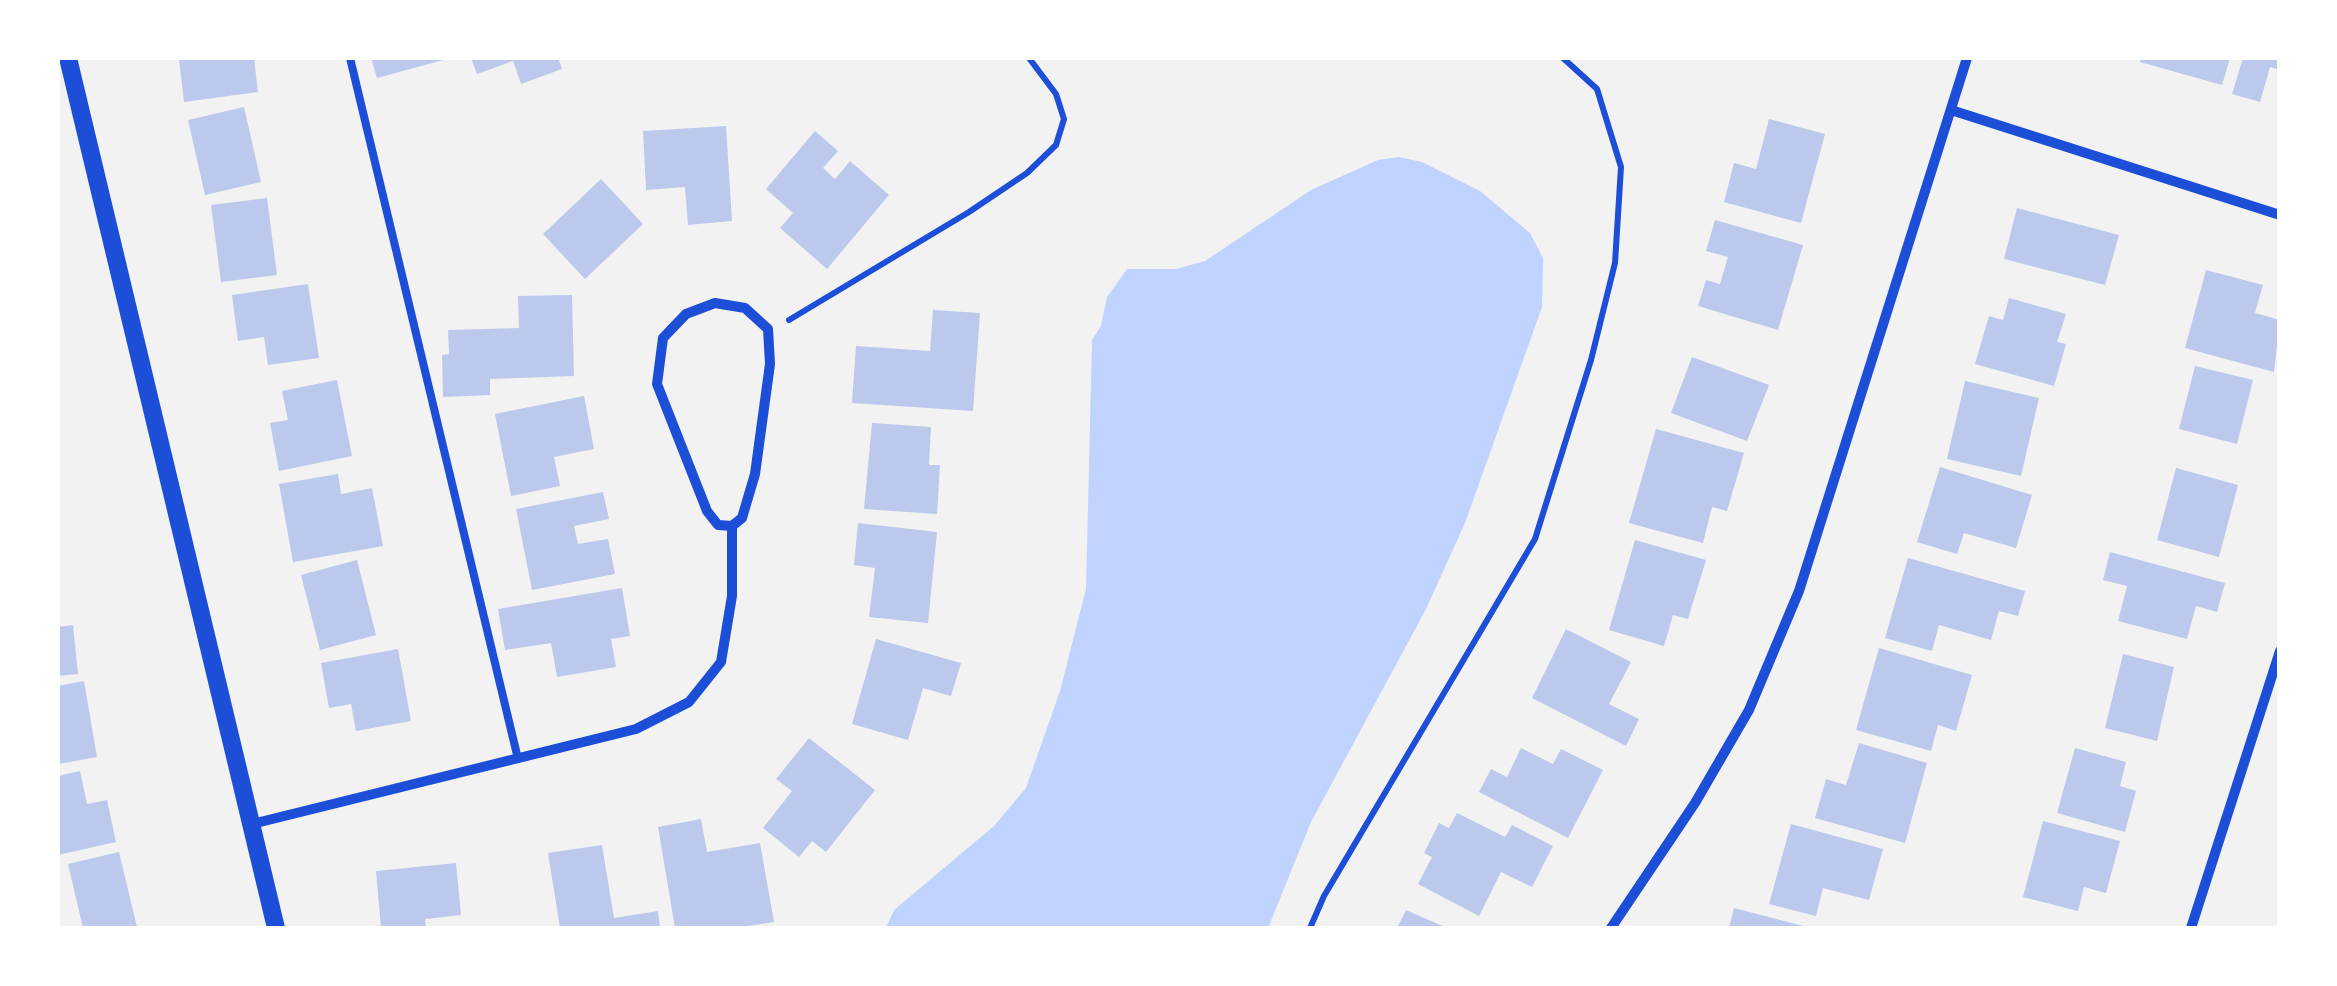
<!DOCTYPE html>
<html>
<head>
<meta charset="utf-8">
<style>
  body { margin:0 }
  #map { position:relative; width:2337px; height:986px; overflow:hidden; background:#f2f2f2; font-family:Figtree,sans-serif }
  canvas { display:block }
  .frame { position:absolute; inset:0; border:60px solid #fff; pointer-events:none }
</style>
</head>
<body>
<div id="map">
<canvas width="2337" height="986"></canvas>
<div class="frame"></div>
</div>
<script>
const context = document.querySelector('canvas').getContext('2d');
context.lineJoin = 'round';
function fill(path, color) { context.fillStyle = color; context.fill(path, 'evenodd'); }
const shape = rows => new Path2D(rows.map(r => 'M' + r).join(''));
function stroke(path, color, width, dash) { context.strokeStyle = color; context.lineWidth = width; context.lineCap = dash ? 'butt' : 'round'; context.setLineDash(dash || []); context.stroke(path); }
fill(shape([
  [1399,157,1422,162,1480,191,1530,233,1543,258,1542,307,1465,523,1426,609,1311,822,1268,928,886,928,894,910,994,826,1026,788,1060,691,1086,589,1092,340,1101,326,1107,297,1127,269,1176,269,1205,261,1311,190,1378,160]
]), '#bfd3fe');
fill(shape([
  [196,58,254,58,258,92,184,102,179,60],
  [371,58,447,58,447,59,377,78],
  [471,58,558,58,562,69,521,84,513,61,477,74],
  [2141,58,2230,58,2222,85,2140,62],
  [2243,58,2280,58,2280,70,2270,67,2260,102,2232,94],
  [244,107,261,182,205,195,188,120],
  [1769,119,1825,134,1801,223,1724,202,1734,163,1756,169],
  [726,126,732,221,688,225,685,187,646,190,643,131],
  [815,131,838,151,823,168,835,179,850,161,889,195,827,269,780,228,793,213,766,189],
  [601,179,643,224,585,279,543,234],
  [267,198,277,275,221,282,211,205],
  [2017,208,2119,235,2105,285,2004,259],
  [1715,220,1803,245,1778,330,1698,306,1706,280,1720,284,1728,257,1706,251],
  [2206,270,2263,285,2255,313,2280,320,2274,372,2185,348],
  [308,284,319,358,268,365,264,337,238,341,232,295],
  [572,295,574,376,490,379,490,395,443,397,442,355,449,354,448,330,519,328,518,296],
  [2009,298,2066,314,2057,342,2066,344,2054,386,1975,364,1989,316,2003,320],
  [933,310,980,313,973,411,852,403,856,346,930,351],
  [1692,357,1769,385,1747,441,1671,413],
  [2195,366,2253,380,2237,444,2179,429],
  [337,380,352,456,279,471,270,423,288,420,282,391],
  [1965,381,2039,398,2021,476,1947,459],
  [584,396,594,449,554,457,560,486,511,496,495,414],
  [872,423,931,427,929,465,940,465,937,514,864,509],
  [1656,429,1744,453,1727,511,1712,507,1703,543,1629,523],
  [1940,467,2032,495,2016,548,1964,533,1957,554,1917,542],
  [2176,468,2238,485,2219,557,2157,540],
  [338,474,341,494,372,488,383,546,293,562,279,484],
  [603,492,609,519,574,526,578,544,608,539,615,574,532,590,516,509],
  [858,523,937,532,928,623,869,617,875,568,854,565],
  [1635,540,1706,560,1688,619,1673,615,1664,646,1609,630],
  [2110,552,2225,583,2217,612,2196,606,2187,639,2118,621,2127,586,2103,580],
  [1908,558,2025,591,2018,616,1999,611,1991,640,1939,625,1932,651,1885,638],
  [357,560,376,635,320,650,301,575],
  [622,588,630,636,611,639,616,667,557,677,551,643,505,650,498,609],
  [73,625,78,674,58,676,58,627],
  [1566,629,1631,662,1609,704,1639,719,1626,746,1532,698],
  [876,639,961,663,951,696,923,688,908,740,852,724],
  [1879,648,1972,675,1956,731,1938,725,1931,751,1856,730],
  [398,649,411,721,356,731,351,704,329,708,321,663],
  [2123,654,2174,667,2157,741,2105,728],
  [84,681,97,757,58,764,58,686],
  [809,738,875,790,826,852,812,841,799,857,763,828,792,791,776,779],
  [1859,743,1927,763,1905,843,1815,818,1826,779,1846,785],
  [1521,748,1553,764,1561,749,1603,770,1568,838,1479,792,1491,769,1507,777],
  [2075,748,2126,762,2120,786,2136,791,2125,832,2057,813],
  [80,771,87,804,107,800,116,842,58,855,58,776],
  [1457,813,1505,837,1512,825,1553,846,1532,887,1501,872,1479,916,1418,884,1432,857,1424,853,1439,823,1449,828],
  [701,819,707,852,760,843,774,922,735,928,675,928,658,827],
  [2043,821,2120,841,2106,893,2084,887,2078,911,2023,897],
  [1791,824,1883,849,1869,900,1823,888,1816,916,1769,904],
  [602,845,614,918,658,911,660,928,560,928,548,853],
  [119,852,137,927,83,928,68,864],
  [456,863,461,915,425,919,426,928,381,928,376,871],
  [1734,908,1807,927,1807,928,1729,928],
  [1406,910,1447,928,1397,928]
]), '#bdc9ec');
stroke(shape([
  [789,320,969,212,1027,173,1056,145,1064,119,1056,94,1029,58],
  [1310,928,1324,896,1535,539,1591,360,1615,263,1621,167,1597,89,1563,58]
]), '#1d4ed8', 6);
stroke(shape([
  [350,58,518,759]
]), '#1d4ed8', 8);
stroke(shape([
  [1951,110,2280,215],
  [715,303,745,308,768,329,770,364,755,474,742,518,732,526,718,525,707,511,657,384,663,338,686,314,715,303],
  [252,824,636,729,689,702,721,662,732,596,732,526],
  [1611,928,1695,803,1749,710,1799,591,1967,58],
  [2191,928,2280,651]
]), '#1d4ed8', 10);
stroke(shape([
  [68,58,276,928]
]), '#1d4ed8', 18);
</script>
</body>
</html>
